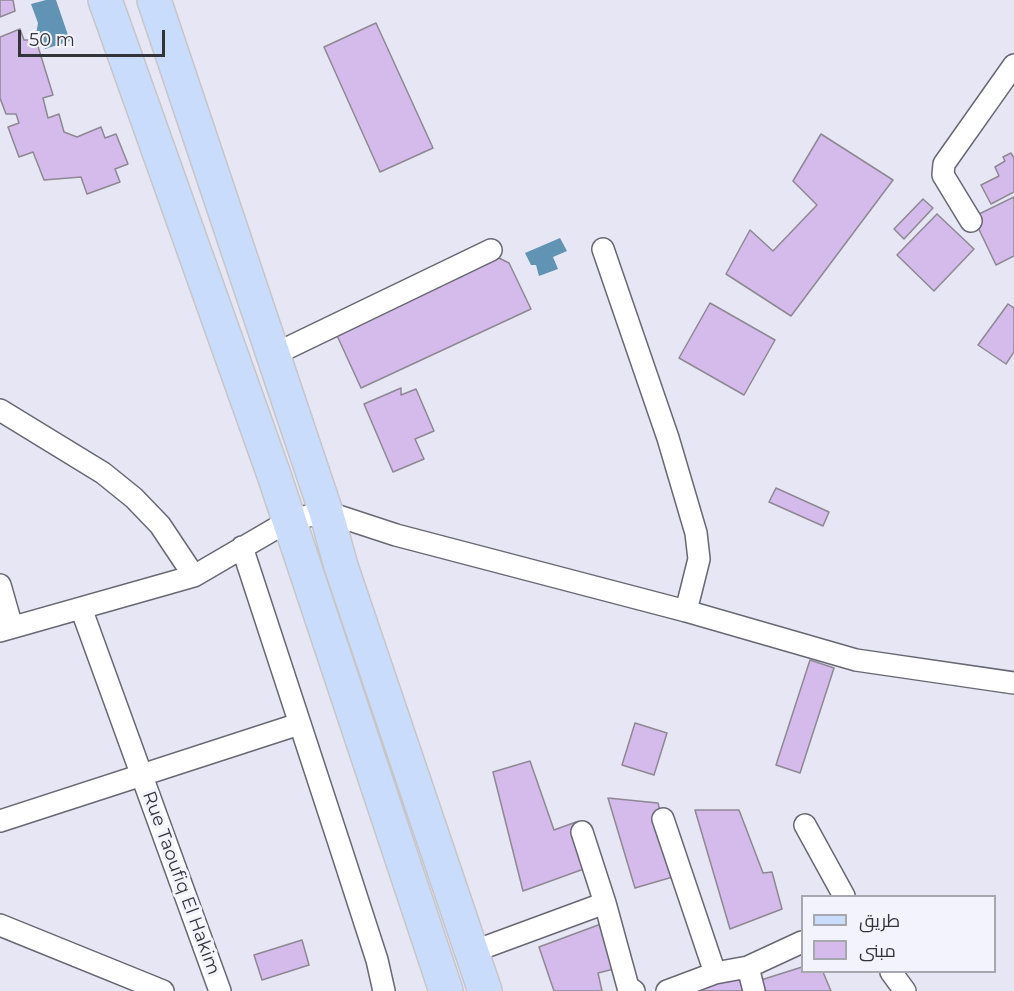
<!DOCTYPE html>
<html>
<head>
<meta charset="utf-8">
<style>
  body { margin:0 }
  #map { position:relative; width:1014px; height:991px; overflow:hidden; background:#e6e6f4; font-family:Montserrat,Cairo,sans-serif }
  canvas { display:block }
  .legend { position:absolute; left:801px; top:895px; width:195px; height:78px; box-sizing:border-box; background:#f3f3fe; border:2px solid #a6a7af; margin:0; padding:8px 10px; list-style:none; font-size:18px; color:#333439 }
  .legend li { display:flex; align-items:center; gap:12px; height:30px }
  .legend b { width:30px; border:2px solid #a6a7af }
  .scale { position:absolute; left:18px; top:30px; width:147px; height:27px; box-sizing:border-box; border:3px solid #333439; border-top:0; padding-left:8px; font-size:18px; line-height:21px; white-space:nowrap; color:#333439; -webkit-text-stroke:4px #f3f3fe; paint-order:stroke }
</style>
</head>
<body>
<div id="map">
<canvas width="1014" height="991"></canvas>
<ul class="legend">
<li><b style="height:8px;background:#cadcfc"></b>طريق</li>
<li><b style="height:16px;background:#d5bbec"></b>مبنى</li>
</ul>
<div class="scale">50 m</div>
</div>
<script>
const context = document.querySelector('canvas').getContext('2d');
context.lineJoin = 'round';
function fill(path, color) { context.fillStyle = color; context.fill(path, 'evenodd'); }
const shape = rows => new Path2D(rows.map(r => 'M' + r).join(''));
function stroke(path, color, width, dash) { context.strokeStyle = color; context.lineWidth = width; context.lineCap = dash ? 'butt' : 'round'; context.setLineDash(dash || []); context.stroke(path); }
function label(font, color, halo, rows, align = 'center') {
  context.font = font + ' Montserrat,sans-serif'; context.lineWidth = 6; context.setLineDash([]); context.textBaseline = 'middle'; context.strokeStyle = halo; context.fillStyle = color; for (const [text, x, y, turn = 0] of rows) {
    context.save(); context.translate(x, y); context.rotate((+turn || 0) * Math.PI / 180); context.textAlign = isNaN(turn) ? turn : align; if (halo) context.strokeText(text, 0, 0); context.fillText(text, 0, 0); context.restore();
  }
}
fill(shape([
  [46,0,56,0,70,41,45,49,42,38,36,35,38,23,31,4],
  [560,238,567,251,553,257,558,269,539,276,536,265,531,265,525,253]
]), '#6193b4');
const building = shape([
  [0,0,13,0,15,11,0,17,0,0],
  [376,23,433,148,380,172,324,47,376,23],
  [20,29,24,40,36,40,53,95,43,98,48,118,59,114,64,132,77,137,101,127,105,138,116,134,128,164,115,169,120,182,87,194,81,177,44,180,33,152,19,157,8,127,19,123,16,114,6,114,0,98,0,37,20,29],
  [821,134,893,180,791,316,726,274,750,230,773,251,817,205,793,181,821,134],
  [1011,153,1014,158,1014,192,991,204,981,185,999,176,995,167,1005,161,1003,157,1011,153],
  [1014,197,1014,256,996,265,973,217,1014,197],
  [923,199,933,208,904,239,894,229,923,199],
  [937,214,974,249,934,291,897,255,937,214],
  [493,255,509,263,531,309,361,388,334,329,493,255],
  [710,303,775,340,744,395,679,358,710,303],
  [1008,304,1014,308,1014,352,1006,364,978,345,1008,304],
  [401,388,401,395,416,389,434,431,415,439,424,459,393,472,364,404,401,388],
  [776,488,829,512,823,526,769,502,776,488],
  [810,660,834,668,800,773,776,765,810,660],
  [635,723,667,733,654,775,622,765,635,723],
  [530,761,554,830,576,822,592,866,523,891,493,772,530,761],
  [608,798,658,803,676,876,635,888,608,798],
  [695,810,739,810,763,873,772,872,782,909,730,929,695,810],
  [609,921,622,967,598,973,602,991,554,991,539,947,609,921],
  [302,940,309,965,262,980,254,955,302,940],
  [802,967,802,972,823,972,831,991,765,991,761,980,802,967],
  [738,974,743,991,687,991,738,974]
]);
fill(building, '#d5bbec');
stroke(building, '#8e8893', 1.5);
const street = shape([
  [971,221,943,175,944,164,1014,65],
  [603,249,668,438,696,533,699,559,686,611],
  [273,355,491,250],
  [0,410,103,473,134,498,160,525,194,576],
  [242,547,341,849,377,960,384,991],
  [0,585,12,627],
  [81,608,220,991],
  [0,631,194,576,290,520,326,512,396,535,686,611,856,660,1014,683],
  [663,819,715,973],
  [0,821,299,724],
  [805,825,844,896],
  [582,832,605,903,628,987,634,991],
  [0,925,163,991],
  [472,952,605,903],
  [748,967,754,991],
  [891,972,905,991],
  [667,991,715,973,748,967,802,942]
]);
const primary = shape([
  [105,0,274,475,446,991],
  [154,0,326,512,341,566,485,991]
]);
stroke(street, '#686874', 24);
stroke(primary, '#c6c6c8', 36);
stroke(street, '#fff', 21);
stroke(primary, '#cadcfc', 33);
label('18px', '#333439', '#f3f3fe', [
  ["Rue Taoufiq El Hakim",181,883,70]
]);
</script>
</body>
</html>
